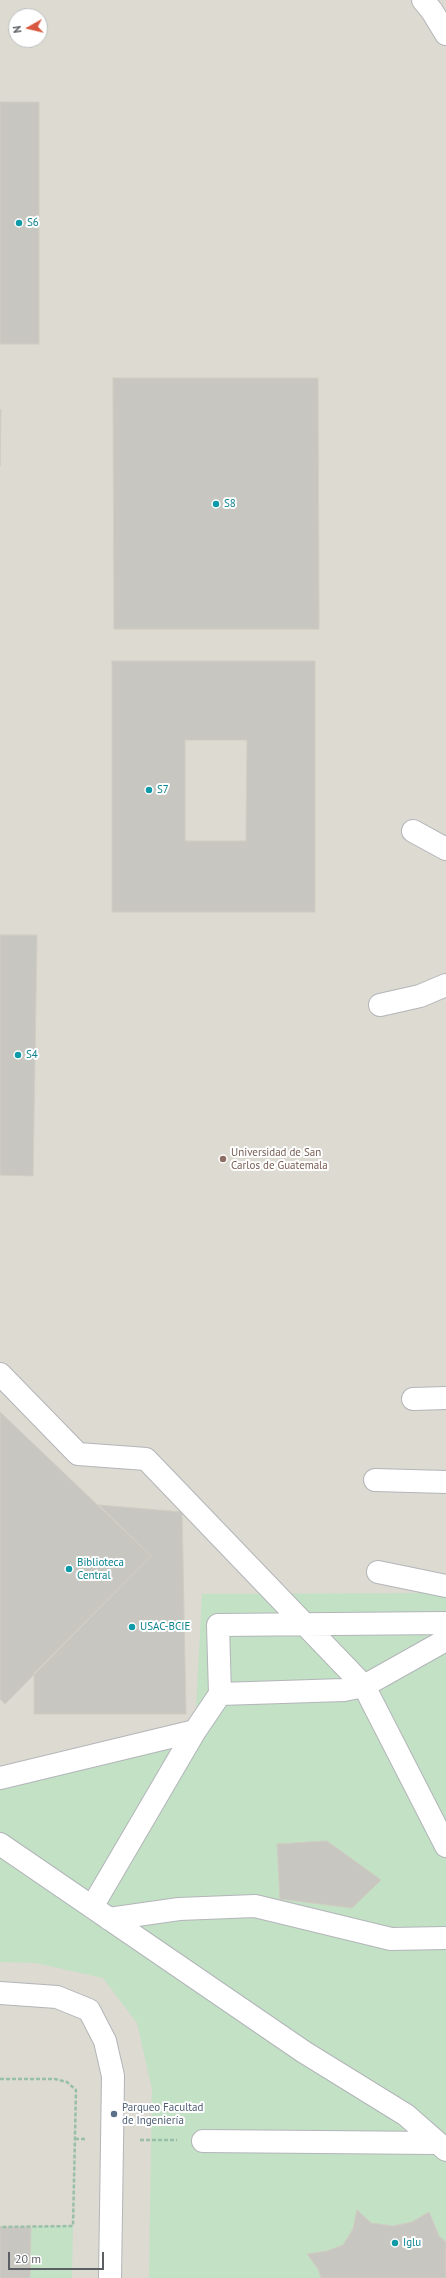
<!DOCTYPE html>
<meta charset="utf-8">
<style>
body{margin:0}
#map{position:relative;width:446px;height:2278px;overflow:hidden;background:#ecebe3;font-family:"PT Sans",sans-serif}
canvas{display:block}
.north{position:absolute;left:8px;top:8px;width:40px;height:40px;box-sizing:border-box;background:#fff;border:1px solid #bdbfc0;border-radius:50%;rotate:262deg;font-size:11px;font-weight:700;line-height:16px;text-align:center;color:#5b5e62}
.north::after{content:'';display:block;margin:auto;width:14px;height:18px;background:#d7583e;clip-path:polygon(50% 0,100% 100%,50% 72%,0 100%)}
.scale{position:absolute;left:8px;top:2252px;width:96px;height:18px;box-sizing:border-box;border:2px solid #5b5e62;border-top:0;padding-left:5px;font-size:12px;line-height:14px;white-space:nowrap;color:#5b5e62;-webkit-text-stroke:3px #fff;paint-order:stroke}
</style>
<div id="map">
<canvas width="446" height="2278"></canvas>
<div class="north">N</div>
<div class="scale">20 m</div>
</div>
<script>
const ctx = document.querySelector('canvas').getContext('2d');
ctx.lineJoin = 'round';
function fill(path, color) { ctx.fillStyle = color; ctx.fill(path, 'evenodd'); }
const poly = rows => new Path2D(rows.map(r => 'M' + r).join(''));
function stroke(path, color, width, dash) { ctx.strokeStyle = color; ctx.lineWidth = width; ctx.lineCap = dash ? 'butt' : 'round'; ctx.setLineDash(dash || []); ctx.stroke(path); }
function drawText(font, color, halo, rows, align = 'center') {
  ctx.font = font + ' "PT Sans",sans-serif'; ctx.lineWidth = 4; ctx.setLineDash([]); ctx.textBaseline = 'middle'; ctx.strokeStyle = halo; ctx.fillStyle = color; for (const [text, x, y, turn = 0] of rows) {
    ctx.save(); ctx.translate(x, y); ctx.rotate((+turn || 0) * Math.PI / 180); ctx.textAlign = isNaN(turn) ? turn : align; if (halo) ctx.strokeText(text, 0, 0); ctx.fillText(text, 0, 0); ctx.restore();
  }
}
fill(poly([
 [0,0,446,0,446,2278,0,2278],
 [16,16,40,16,40,40,16,40]
]), '#dcdad1');
fill(poly([
 [446,1593,446,2242,439,2236,429,2212,412,2222,393,2226,371,2223,357,2210,353,2229,343,2245,327,2251,307,2254,318,2269,321,2278,149,2278,152,2089,137,2023,103,1978,36,1963,0,1962,0,1778,195,1731,202,1594],
 [73,2226,72,2278,30,2278,31,2227]
]), '#c2e1c5');
const building = poly([
 [0,102,39,102,39,344,0,344,0,102],
 [113,378,318,378,319,629,114,629,113,378],
 [0,410,1,410,0,466,0,410],
 [112,661,315,661,315,912,112,912,112,661],
 [185,740,247,740,246,841,185,841,185,740],
 [0,935,37,935,33,1176,0,1175,0,935],
 [0,1412,151,1556,5,1704,0,1699,0,1412],
 [99,1505,182,1512,186,1714,34,1714,34,1673,151,1556,99,1505],
 [327,1841,381,1880,352,1908,280,1899,277,1844,327,1841],
 [357,2210,371,2223,393,2226,412,2222,429,2212,439,2236,446,2242,446,2278,321,2278,318,2269,307,2254,327,2251,343,2245,353,2229,357,2210],
 [0,2227,31,2227,30,2278,0,2278,0,2227]
]);
fill(building, '#c8c6c0');
stroke(building, '#d0cdc2', 1);
const minor = poly([
 [423,0,432,11,446,34],
 [413,831,446,849],
 [380,1005,420,996,446,985],
 [0,1374,78,1454,146,1459,364,1686,446,1846],
 [413,1399,446,1398],
 [375,1480,446,1482],
 [378,1572,446,1586],
 [220,1694,218,1625,446,1623],
 [0,1778,195,1731,220,1694,344,1690,364,1686,446,1640],
 [0,1844,304,2052,406,2115,446,2150],
 [92,1907,195,1731],
 [109,1919,179,1909,255,1906,391,1939,446,1938],
 [0,1993,57,1997,89,2010,105,2041,113,2076,110,2278],
 [203,2141,436,2143]
]);
stroke(minor, '#b3b5b9', 24);
stroke(poly([
 [0,2079,55,2079,67,2082,76,2090,73,2226,0,2227],
 [75,2139,85,2139],
 [140,2140,177,2140]
]), '#9abfa9', 2.5, [4, 2]);
stroke(minor, '#fff', 22);
for (const [x, y, r, color] of [
 [19,223,4,"#0f9aa8"],
 [216,504,4,"#0f9aa8"],
 [149,790,4,"#0f9aa8"],
 [18,1055,4,"#0f9aa8"],
 [223,1159,4,"#8d6e63"],
 [69,1569,4,"#0f9aa8"],
 [132,1627,4,"#0f9aa8"],
 [114,2114,4,"#5c6f8a"],
 [395,2243,4,"#0f9aa8"]
]) { const dot = new Path2D(); dot.arc(x, y, r, 0, 2 * Math.PI); ctx.fillStyle = color; ctx.fill(dot); stroke(dot, '#fff', 1.5); }
drawText('11px', '#0d838f', '#fff', [
 ["S6",27,223],
 ["S8",224,504],
 ["S7",157,790],
 ["S4",26,1055],
 ["Biblioteca",77,1563],
 ["Central",77,1576],
 ["USAC-BCIE",140,1627],
 ["Iglu",403,2243]
], 'left');
drawText('11px', '#785e54', '#fff', [
 ["Universidad de San",231,1153],
 ["Carlos de Guatemala",231,1166]
], 'left');
drawText('11px', '#4e5e75', '#fff', [
 ["Parqueo Facultad",122,2108],
 ["de Ingeniería",122,2121]
], 'left');
</script>
